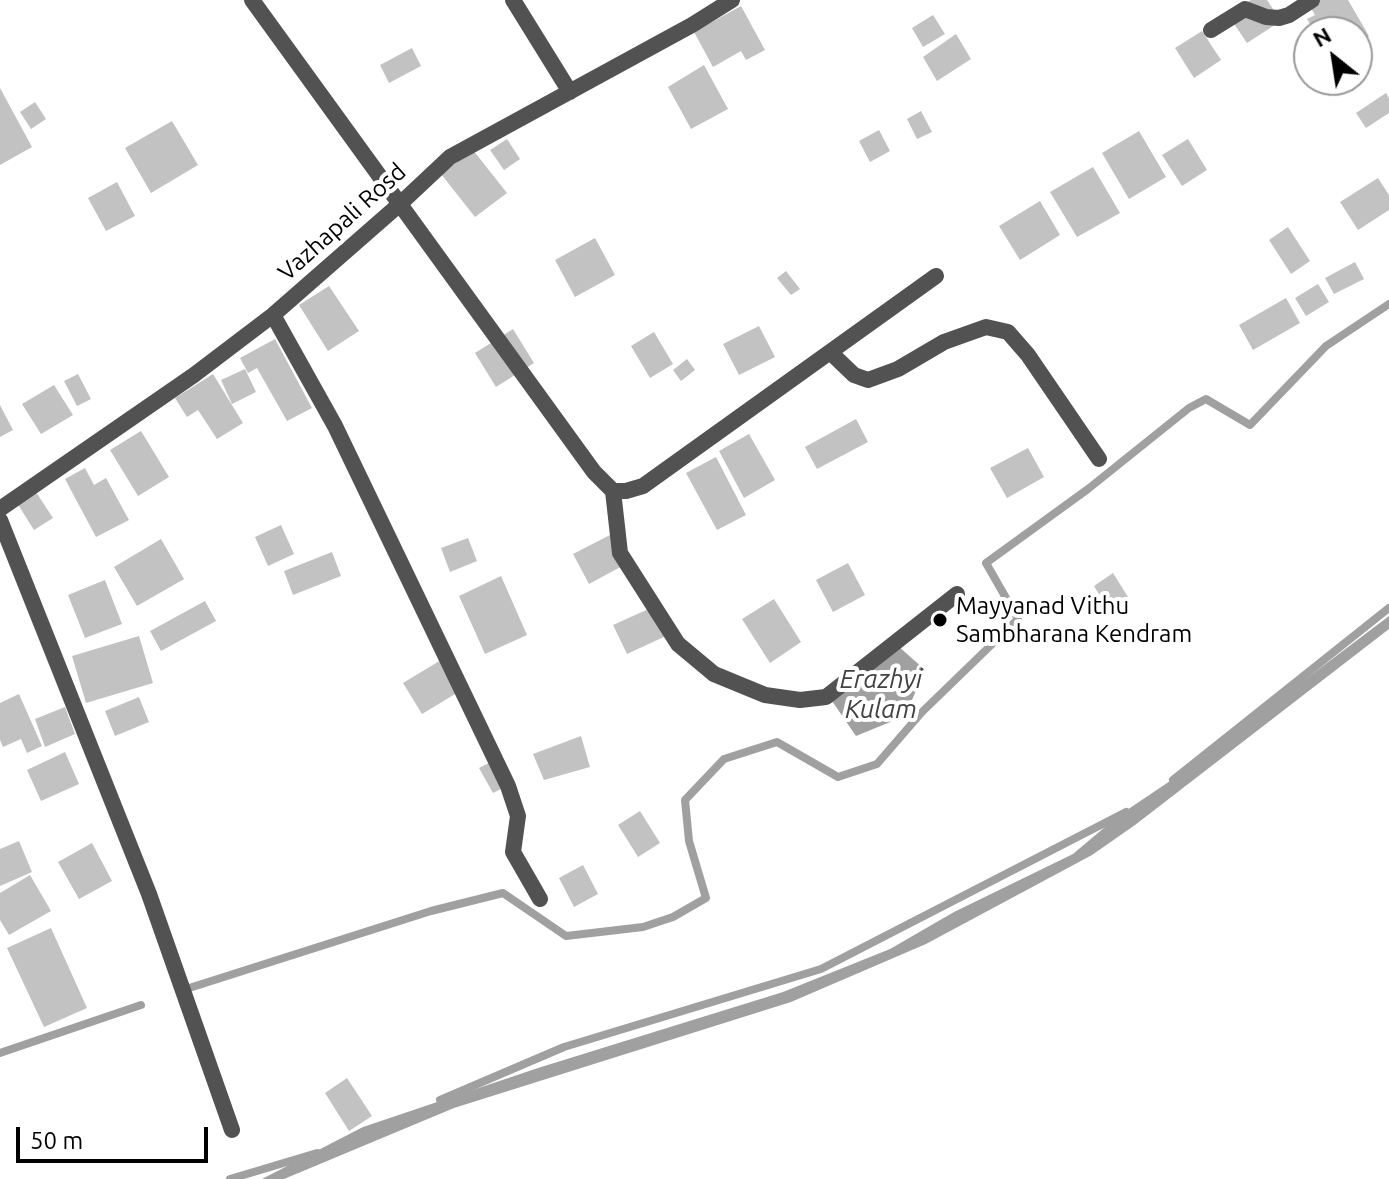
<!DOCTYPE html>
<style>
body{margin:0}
#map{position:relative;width:1389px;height:1179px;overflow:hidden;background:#fff;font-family:Ubuntu,sans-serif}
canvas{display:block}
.north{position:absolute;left:1293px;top:16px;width:80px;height:80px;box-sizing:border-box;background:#fff;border:2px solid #999;border-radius:50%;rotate:330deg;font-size:22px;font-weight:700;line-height:32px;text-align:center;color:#000}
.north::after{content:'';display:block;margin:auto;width:28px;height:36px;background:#000;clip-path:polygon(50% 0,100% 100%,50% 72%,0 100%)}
.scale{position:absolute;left:16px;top:1127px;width:192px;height:36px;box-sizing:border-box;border:4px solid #000;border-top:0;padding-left:10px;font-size:24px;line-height:28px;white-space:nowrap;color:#000;-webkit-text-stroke:6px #fff;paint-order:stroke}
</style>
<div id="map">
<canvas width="1389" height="1179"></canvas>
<div class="north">N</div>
<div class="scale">50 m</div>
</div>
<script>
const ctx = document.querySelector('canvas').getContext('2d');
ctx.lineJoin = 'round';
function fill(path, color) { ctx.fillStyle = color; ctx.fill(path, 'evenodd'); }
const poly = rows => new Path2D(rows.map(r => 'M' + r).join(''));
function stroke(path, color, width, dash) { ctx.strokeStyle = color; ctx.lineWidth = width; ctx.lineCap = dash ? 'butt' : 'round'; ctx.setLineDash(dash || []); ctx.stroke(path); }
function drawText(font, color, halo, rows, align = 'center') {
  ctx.font = font + ' Ubuntu,sans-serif'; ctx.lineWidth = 8; ctx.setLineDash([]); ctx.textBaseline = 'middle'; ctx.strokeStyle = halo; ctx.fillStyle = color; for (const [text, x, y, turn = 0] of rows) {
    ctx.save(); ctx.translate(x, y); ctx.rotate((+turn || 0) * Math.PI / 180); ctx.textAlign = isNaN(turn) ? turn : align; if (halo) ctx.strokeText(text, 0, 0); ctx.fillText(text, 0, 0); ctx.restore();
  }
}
fill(poly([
 [1389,616,1389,629,1135,825,1092,855,926,944,791,1002,454,1108,284,1179,262,1179,363,1127,538,1068,783,992,890,949,954,912,1073,854,1118,816,1179,775],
 [897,645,925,670,905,716,856,736,830,698]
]), '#a0a0a0');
stroke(poly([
 [1173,780,1389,608],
 [183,990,431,911,503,893,566,936,643,927,673,917,706,898,689,841,685,800,724,759,777,742,838,777,877,764,922,712,1018,619,986,563,1088,489,1189,408,1206,399,1250,425,1326,346,1389,304],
 [0,1053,141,1005],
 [440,1100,564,1047,821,969,1126,812],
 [230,1179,317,1153]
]), '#a0a0a0', 8);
fill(poly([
 [1251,0,1267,0,1281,21,1247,43,1228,15],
 [1306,0,1348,0,1369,36,1357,43,1357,32,1315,32,1307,19,1315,15],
 [741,6,765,50,746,60,741,51,713,67,694,32],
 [933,15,945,34,923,47,912,28],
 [1202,31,1221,60,1194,78,1175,48],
 [956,34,971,59,937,81,923,57],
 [412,48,421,66,389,83,380,65],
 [704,65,728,109,691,129,668,87],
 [0,88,32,147,0,165],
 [1386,93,1389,98,1389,113,1366,128,1356,113],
 [35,102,46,119,31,129,20,112],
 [921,111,932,132,917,139,907,119],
 [172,121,198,165,151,193,125,148],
 [879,130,890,151,870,162,859,141],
 [1139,131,1166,177,1129,199,1102,153],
 [507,139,520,159,504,170,490,150],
 [1188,139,1207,170,1182,186,1162,155],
 [473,150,507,193,475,217,441,174],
 [1093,167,1120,213,1077,237,1050,192],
 [1378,178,1389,195,1389,210,1358,230,1340,202],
 [117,182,135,216,106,231,88,198],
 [1040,201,1060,235,1020,260,999,226],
 [1288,227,1310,261,1291,274,1269,240],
 [595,238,615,275,575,297,555,260],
 [1355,262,1364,279,1334,294,1325,278],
 [786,271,800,289,791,295,777,278],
 [1318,284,1329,302,1306,316,1295,298],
 [329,286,359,331,328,351,299,305],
 [1286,298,1300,323,1253,350,1239,325],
 [759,326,775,357,739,375,723,344],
 [513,329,534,363,496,387,475,353],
 [654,332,673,364,650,378,631,346],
 [275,339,312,408,287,421,257,368,248,373,240,358],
 [687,359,695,370,681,381,673,370],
 [245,369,256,392,232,404,221,380],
 [78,374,91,399,77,406,64,381],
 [213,374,243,423,217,439,198,410,187,417,175,398],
 [54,385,73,415,41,434,22,404],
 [0,405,13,430,0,437],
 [856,419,868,442,817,469,805,447],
 [141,431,169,477,138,496,110,450],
 [749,434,775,480,744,498,719,451],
 [1028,448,1044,477,1007,498,990,468],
 [716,457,746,515,717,530,686,473],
 [85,468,94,485,106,478,129,520,96,537,65,479],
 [36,492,53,518,34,530,17,503],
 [281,525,294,554,268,566,255,537],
 [610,535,626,564,589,584,573,554],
 [468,538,477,561,450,572,441,548],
 [161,539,184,579,137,606,114,567],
 [332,552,341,576,293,595,284,571],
 [848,563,865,595,833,612,816,580],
 [1113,573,1128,597,1108,609,1094,586],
 [501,576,527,635,485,654,459,596],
 [105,580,122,624,85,638,68,595],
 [774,599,801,642,770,663,742,619],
 [205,601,216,621,161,651,150,631],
 [653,607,666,636,627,654,613,625],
 [139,636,153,683,86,703,72,656],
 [446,657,465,688,422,714,403,683],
 [19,694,42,746,27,753,21,739,3,747,0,740,0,703],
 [139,697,149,722,115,736,105,711],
 [65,707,75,734,45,747,35,719],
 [581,736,590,767,544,780,533,754],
 [65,752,79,784,41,801,27,770],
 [500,757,513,783,493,793,479,768],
 [640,811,660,843,638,857,618,825],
 [19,841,32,872,0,886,0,849],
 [92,843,112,881,79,899,58,862],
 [583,865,598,894,574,907,559,878],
 [30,875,51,911,9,935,0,920,0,893],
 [51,928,87,1008,44,1027,7,948],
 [347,1078,372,1116,349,1131,325,1093]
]), '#c2c2c2');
stroke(poly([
 [252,0,594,472,613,491,626,491,643,486,936,276],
 [513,0,570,92],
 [1211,30,1245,9,1266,17,1279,18,1289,15,1312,0],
 [273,315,335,426,508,786,518,816,513,852,540,899],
 [830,352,854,375,868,380,898,369,944,342,986,327,1008,332,1028,355,1099,459],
 [613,491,620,553,678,644,714,674,765,695,800,700,826,697,957,594],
 [0,509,194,375,273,315,401,203,450,157,692,25,732,0],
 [0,520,149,894,232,1130]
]), '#525252', 16);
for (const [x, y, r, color] of [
 [940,620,8,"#000"]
]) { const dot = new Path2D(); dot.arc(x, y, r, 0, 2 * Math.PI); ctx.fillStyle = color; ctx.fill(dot); stroke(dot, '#fff', 3); }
drawText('24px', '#000', '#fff', [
 ["Vazhapali Rosd",342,222,-42]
]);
drawText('24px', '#000', '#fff', [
 ["Mayyanad Vithu",956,606],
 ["Sambharana Kendram",956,634]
], 'left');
drawText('italic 26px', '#414141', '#fff', [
 ["Erazhyi",881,679],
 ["Kulam",881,709]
]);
</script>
